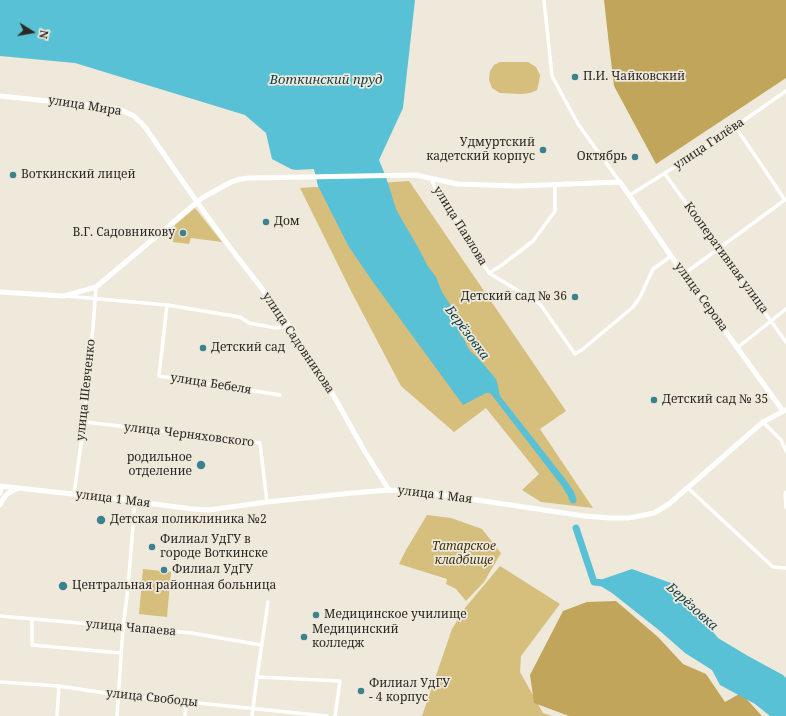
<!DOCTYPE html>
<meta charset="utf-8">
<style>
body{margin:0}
#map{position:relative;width:786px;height:716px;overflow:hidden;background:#eee9db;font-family:"Noto Serif",serif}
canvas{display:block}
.north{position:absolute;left:12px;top:12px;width:40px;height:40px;-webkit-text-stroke:3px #eee9db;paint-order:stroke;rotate:101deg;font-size:11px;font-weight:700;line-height:16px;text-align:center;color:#2b2924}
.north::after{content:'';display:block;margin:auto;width:14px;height:18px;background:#2b2924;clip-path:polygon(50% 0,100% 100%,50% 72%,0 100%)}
</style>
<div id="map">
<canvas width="786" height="716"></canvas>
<div class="north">N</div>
</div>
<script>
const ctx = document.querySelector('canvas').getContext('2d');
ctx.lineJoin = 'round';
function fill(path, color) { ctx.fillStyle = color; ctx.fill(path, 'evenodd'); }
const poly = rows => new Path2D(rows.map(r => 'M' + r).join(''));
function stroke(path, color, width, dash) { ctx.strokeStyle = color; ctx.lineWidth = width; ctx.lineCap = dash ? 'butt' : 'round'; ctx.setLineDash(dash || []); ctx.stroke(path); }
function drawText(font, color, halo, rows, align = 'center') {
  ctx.font = font + ' "Noto Serif",serif'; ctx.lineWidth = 3.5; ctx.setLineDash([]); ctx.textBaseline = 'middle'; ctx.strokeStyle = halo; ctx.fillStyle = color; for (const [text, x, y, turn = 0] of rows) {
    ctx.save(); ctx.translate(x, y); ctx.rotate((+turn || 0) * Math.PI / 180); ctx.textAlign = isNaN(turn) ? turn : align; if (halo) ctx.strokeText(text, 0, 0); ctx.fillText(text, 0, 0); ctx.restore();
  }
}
fill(poly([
 [500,62,528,62,536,67,540,75,539,82,537,90,530,93,521,94,500,93,492,88,489,80,490,71,494,65],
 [409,181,566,411,540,429,593,508,541,502,522,490,539,474,486,408,454,432,401,386,351,291,300,188],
 [195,208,222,242,191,238,189,244,173,242,175,225],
 [427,515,451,518,482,529,501,553,484,582,466,601,456,589,446,584,447,579,399,564,406,550],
 [500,566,560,604,521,656,520,672,543,713,552,716,422,716,452,629,465,608],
 [143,569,171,572,167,617,139,614]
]), '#d6be7d');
fill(poly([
 [604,0,786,0,786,78,656,164,614,86,608,36],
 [616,601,658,637,683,664,706,674,725,702,741,693,762,716,569,716,534,703,530,675,563,611,587,602]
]), '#c0a55a');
fill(poly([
 [0,0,415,0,403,108,379,160,386,177,396,209,402,220,419,249,427,265,436,277,442,292,451,306,462,326,459,329,460,335,464,339,467,346,470,351,480,360,496,379,497,382,500,396,566,480,574,492,571,494,568,494,491,394,489,393,486,393,463,405,373,282,349,247,318,186,314,169,296,170,291,169,272,159,266,133,245,115,75,63,0,56],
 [632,569,671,583,696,611,718,638,748,656,783,675,786,678,786,716,770,716,755,704,720,685,712,670,685,653,660,631,612,593,594,582]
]), '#59c1d6');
stroke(poly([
 [567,488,571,494,573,500],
 [576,528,594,582,603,583]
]), '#59c1d6', 7);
stroke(poly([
 [544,0,552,76,578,124,620,182],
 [735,126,785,200],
 [665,174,786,342],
 [432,179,432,181,436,190,448,203,453,211,464,236,489,273,540,304,575,354,583,349,633,307,640,297,653,269,671,256],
 [630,195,700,151,786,91],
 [489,273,502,265,533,241,555,211,555,184],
 [684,274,786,199],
 [66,296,167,305,240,317,249,323,276,328,289,325],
 [167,305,159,376,280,395],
 [737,348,786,309],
 [84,422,235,439,260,443,267,502],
 [763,422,781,440,786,451],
 [688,488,773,567,786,568],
 [786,492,785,494,786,507],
 [74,494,84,422,87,377,93,328,96,287],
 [0,616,192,633,261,645],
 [32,619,32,645,121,653],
 [257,677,340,681,335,716],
 [0,682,59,686,118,695,327,716],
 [57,716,59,686],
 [117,716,123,627,128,588,135,501],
 [185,716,186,702],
 [252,716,257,677,268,602]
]), '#fff', 3.5);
stroke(poly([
 [0,96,98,106,119,109,134,116,145,127,197,202,228,245,281,313,332,393,364,450,389,490],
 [0,292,64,296,96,287,202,198,231,182,241,179,249,178,416,175,457,184,518,186,620,182,671,256,783,411],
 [0,486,109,498,192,509,209,510,267,502,352,493,389,490,417,491,584,516,610,518,629,518,654,513,669,504,763,422,786,410],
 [0,493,1,486],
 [0,505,2,501,6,495,12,491,20,488]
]), '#fff', 5);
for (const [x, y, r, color] of [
 [575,77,4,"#3c818f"],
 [543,150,4,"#3c818f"],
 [635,157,4,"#3c818f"],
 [13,175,4,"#3c818f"],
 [266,222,4,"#3c818f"],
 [183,233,4,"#3c818f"],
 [575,297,4,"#3c818f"],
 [203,348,4,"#3c818f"],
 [654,400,4,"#3c818f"],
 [201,465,5,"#3c818f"],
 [101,520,5,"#3c818f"],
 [152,547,4,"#3c818f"],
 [164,570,4,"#3c818f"],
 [63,586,5,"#3c818f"],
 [316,615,4,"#3c818f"],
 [304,637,4,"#3c818f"],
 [361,691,4,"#3c818f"]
]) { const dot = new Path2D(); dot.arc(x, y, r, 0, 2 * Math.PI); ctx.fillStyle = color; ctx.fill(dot); stroke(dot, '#eee9db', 1.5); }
drawText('12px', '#2b2924', '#eee9db', [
 ["П.И. Чайковский",583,77],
 ["Удмуртский",535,143,"right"],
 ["кадетский корпус",535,157,"right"],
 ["Октябрь",627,157,"right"],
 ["Воткинский лицей",21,175],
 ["Дом",274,222],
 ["В.Г. Садовникову",175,233,"right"],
 ["Детский сад № 36",567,297,"right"],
 ["Детский сад",211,348],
 ["Детский сад № 35",662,400],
 ["родильное",192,458,"right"],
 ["отделение",192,472,"right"],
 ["Детская поликлиника №2",110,520],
 ["Филиал УдГУ в",160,540],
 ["городе Воткинске",160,554],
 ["Филиал УдГУ",172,570],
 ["Центральная районная больница",72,586],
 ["Медицинское училище",324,615],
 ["Медицинский",312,630],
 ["колледж",312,644],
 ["Филиал УдГУ",369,684],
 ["- 4 корпус",369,698]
], 'left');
drawText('12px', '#2b2924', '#eee9db', [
 ["улица Мира",85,106,9],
 ["улица Гилёва",709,144,-34],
 ["улица Павлова",460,226,58],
 ["Кооперативная улица",726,258,54],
 ["улица Серова",701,297,54],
 ["улица Садовникова",298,343,56],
 ["улица Бебеля",211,384,9],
 ["улица Шевченко",86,390,-84],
 ["улица Черняховского",189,435,7],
 ["улица 1 Мая",435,495,7],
 ["улица 1 Мая",113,499,7],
 ["улица Чапаева",131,628,5],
 ["улица Свободы",152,698,6]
]);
drawText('italic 12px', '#3e3210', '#eee9db', [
 ["Татарское",464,547],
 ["кладбище",464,561]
]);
drawText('italic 13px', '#0e3f48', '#eee9db', [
 ["Воткинский пруд",326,80],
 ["Берёзовка",467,333,53],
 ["Берёзовка",692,607,42]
]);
</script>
